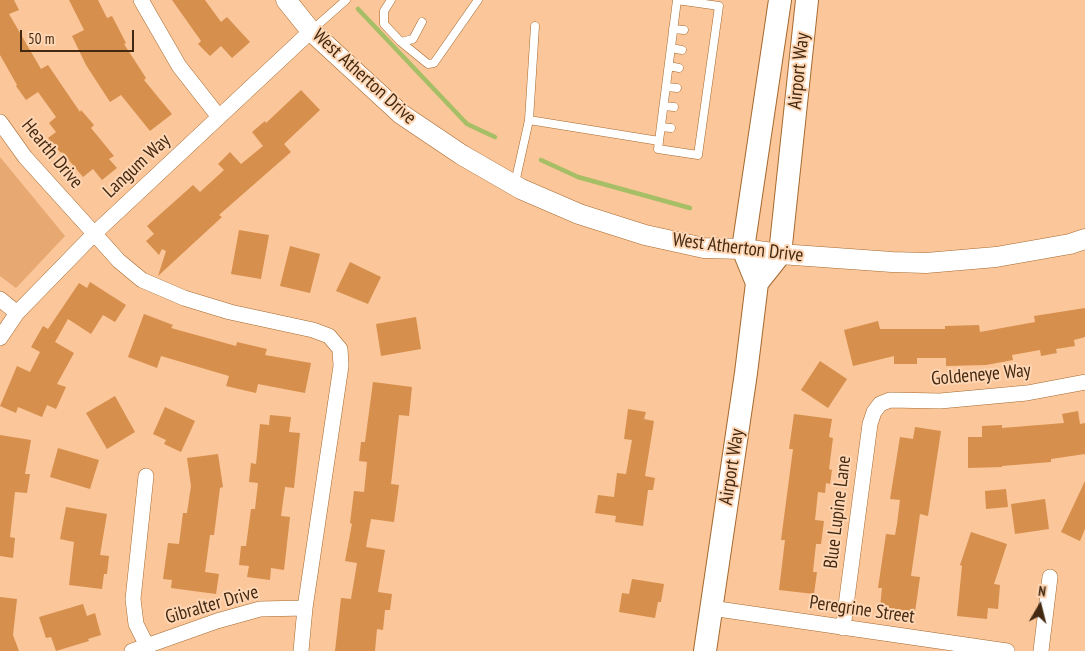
<!DOCTYPE html>
<style>
body{margin:0}
#map{position:relative;width:1085px;height:651px;overflow:hidden;background:#fbc699;font-family:"PT Sans Narrow",sans-serif}
canvas{display:block}
.north{position:absolute;left:1015px;top:581px;width:50px;height:50px;-webkit-text-stroke:4px #ffd6b4;paint-order:stroke;rotate:8deg;font-size:14px;font-weight:700;line-height:20px;text-align:center;color:#432911}
.north::after{content:'';display:block;margin:auto;width:18px;height:22px;background:#432911;clip-path:polygon(50% 0,100% 100%,50% 72%,0 100%)}
.scale{position:absolute;left:20px;top:30px;width:114px;height:22px;box-sizing:border-box;border:2px solid #432911;border-top:0;padding-left:6px;font-size:15px;line-height:18px;white-space:nowrap;color:#432911;-webkit-text-stroke:4px #ffd6b4;paint-order:stroke}
</style>
<div id="map">
<canvas width="1085" height="651"></canvas>
<div class="north">N</div>
<div class="scale">50 m</div>
</div>
<script>
const ctx = document.querySelector('canvas').getContext('2d');
ctx.lineJoin = 'round';
function fill(path, color) { ctx.fillStyle = color; ctx.fill(path, 'evenodd'); }
const poly = rows => new Path2D(rows.map(r => 'M' + r).join(''));
function stroke(path, color, width, dash) { ctx.strokeStyle = color; ctx.lineWidth = width; ctx.lineCap = dash ? 'butt' : 'round'; ctx.setLineDash(dash || []); ctx.stroke(path); }
function drawText(font, color, halo, rows, align = 'center') {
  ctx.font = font + ' "PT Sans Narrow",sans-serif'; ctx.lineWidth = 4; ctx.setLineDash([]); ctx.textBaseline = 'middle'; ctx.strokeStyle = halo; ctx.fillStyle = color; for (const [text, x, y, turn = 0] of rows) {
    ctx.save(); ctx.translate(x, y); ctx.rotate((+turn || 0) * Math.PI / 180); ctx.textAlign = isNaN(turn) ? turn : align; if (halo) ctx.strokeText(text, 0, 0); ctx.fillText(text, 0, 0); ctx.restore();
  }
}
fill(poly([
 [0,157,65,236,16,288,0,276]
]), '#e7a872');
stroke(poly([
 [358,9,467,124,495,137],
 [541,160,578,177,690,208]
]), '#a6be65', 4.5);
fill(poly([
 [0,0,14,0,19,10,9,14,41,69,48,65,80,112,81,110,94,125,91,128,114,156,109,159,117,168,102,180,93,169,83,177,62,152,61,153,48,138,56,132,49,123,56,117,38,92,26,100,16,86,17,85,0,55],
 [69,0,98,0,107,18,112,16,126,43,124,44,146,78,144,80,172,114,150,131,121,95,110,102,86,65,72,36,84,30],
 [172,0,205,0,221,22,227,17,250,42,232,58,221,46,210,56,198,44,201,41],
 [301,90,320,110,284,144,291,152,219,215,222,217,158,276,166,251,162,249,159,255,146,241,154,234,147,226,193,185,200,192,224,170,218,164,230,152,241,164,263,146,252,132,265,121,266,123],
 [239,230,269,235,261,279,231,274],
 [290,246,320,254,310,293,280,286],
 [350,262,381,277,368,304,336,291],
 [90,282,126,305,115,322,103,315,91,334,68,319,55,342,74,353,57,384,66,387,56,409,47,405,42,417,18,407,16,413,0,406,17,366,30,372,40,352,31,347,43,326,48,329,79,283,87,288],
 [1085,308,1085,337,1074,340,1075,346,1056,349,1057,353,1041,356,1040,350,1012,355,1013,360,986,365,946,366,946,358,917,358,917,364,894,364,894,356,853,366,844,330,878,321,880,329,945,329,945,326,979,325,980,332,1035,322,1034,316],
 [144,314,173,325,171,328,236,346,237,342,267,349,265,355,311,363,305,393,258,384,256,393,226,386,229,376,161,356,157,368,128,357],
 [416,317,421,349,381,356,376,324],
 [820,361,847,379,828,408,801,390],
 [373,382,412,387,409,416,399,415,391,484,399,485,394,522,371,519,366,547,385,550,378,592,392,594,390,610,385,610,383,630,377,629,375,651,335,651,341,598,351,599,357,563,345,561,352,524,350,523,354,491,364,492,367,462,359,461,361,442,365,442],
 [115,396,135,432,107,449,86,413],
 [165,407,195,421,181,452,164,444,166,440,153,434],
 [628,409,646,412,644,419,654,421,645,476,655,478,653,490,648,490,643,526,615,522,616,516,595,513,598,495,614,497,617,473,626,474,632,440,624,439],
 [1078,411,1080,424,1085,423,1085,454,1051,459,1051,462,1002,466,1002,467,968,468,968,437,982,437,982,426,1002,425,1002,428,1064,423,1062,414],
 [794,414,832,419,829,437,833,438,829,469,832,470,830,484,826,483,825,493,818,492,815,520,824,521,821,544,816,544,813,572,817,572,814,594,779,590,785,540,781,540,793,449,789,449],
 [270,415,291,417,289,432,300,433,294,488,285,487,281,516,290,517,284,570,271,568,270,580,247,577,249,566,239,565,241,546,246,546,251,509,255,509,258,483,249,482,251,463,256,464,260,424,269,425],
 [915,427,941,431,928,516,920,514,911,576,920,577,915,612,880,607,882,588,878,588,886,534,895,535,897,524,900,500,890,499,900,437,913,439],
 [0,435,31,440,25,474,30,474,27,493,15,492,10,537,15,538,13,558,0,556],
 [58,448,99,460,90,489,50,477],
 [218,454,223,487,220,488,214,535,210,535,205,572,219,574,216,594,171,588,172,580,163,579,168,543,179,544,183,513,187,513,191,486,187,458],
 [1085,481,1085,529,1080,541,1061,532],
 [1006,489,1008,507,986,509,985,491],
 [1045,499,1049,529,1015,534,1011,504],
 [66,507,107,514,100,555,109,556,107,574,104,574,102,589,69,585,74,542,60,539],
 [971,532,1007,544,994,584,1000,585,998,609,988,608,987,619,957,616,962,566,960,565],
 [632,579,664,584,661,602,658,602,655,618,619,612,622,593,629,594],
 [0,597,17,599,13,635,19,651,0,651],
 [83,604,87,616,95,613,101,635,88,639,89,641,56,651,51,637,46,638,39,617]
]), '#d68f4d');
const service = poly([
 [391,0,384,11,384,24,401,42,413,39,422,22],
 [677,0,719,6,698,155,658,149,677,0],
 [673,29,684,30],
 [312,30,346,0],
 [401,42,428,64,434,63,478,0],
 [671,48,682,50],
 [669,66,679,68],
 [666,87,677,88],
 [664,106,674,107],
 [529,120,659,141],
 [661,127,671,128],
 [515,183,529,120,535,26]
]);
const minor = poly([
 [141,0,179,66,219,117],
 [0,122,25,157,119,261,142,280,184,298,230,312,313,330,329,336,340,349,341,366,305,608,301,651],
 [0,299,17,313],
 [0,338,17,313,95,233,311,31],
 [146,476,133,599,136,624,147,646],
 [711,608,1007,651],
 [843,628,870,424,874,412,880,404,890,400,940,401,1027,393,1085,382],
 [132,651,217,621,260,609,305,608],
 [1041,651,1050,577]
]);
const tertiary = poly([
 [286,0,311,31,401,114,462,155,521,189,579,214,645,235,704,248,743,249,780,254,892,262,926,263,996,257,1070,244,1085,239]
]);
const secondary = poly([
 [757,283,780,254,807,0],
 [705,651,746,373,757,283,743,249,780,0]
]);
stroke(service, '#a5692f', 9);
stroke(minor, '#a5692f', 16);
stroke(tertiary, '#a5692f', 21);
stroke(secondary, '#a5692f', 24);
stroke(service, '#fff', 8);
stroke(minor, '#fff', 15);
stroke(tertiary, '#fff', 20);
stroke(secondary, '#fff', 22);
drawText('19px', '#432911', '#ffd6b4', [
 ["Airport Way",799,71,-84],
 ["West Atherton Drive",364,77,42],
 ["Hearth Drive",52,154,50],
 ["Langum Way",137,166,-43],
 ["West Atherton Drive",738,248,7],
 ["Goldeneye Way",981,375,-5],
 ["Airport Way",732,467,-81],
 ["Blue Lupine Lane",838,512,-83],
 ["Gibralter Drive",212,605,-16],
 ["Peregrine Street",862,610,8]
]);
</script>
